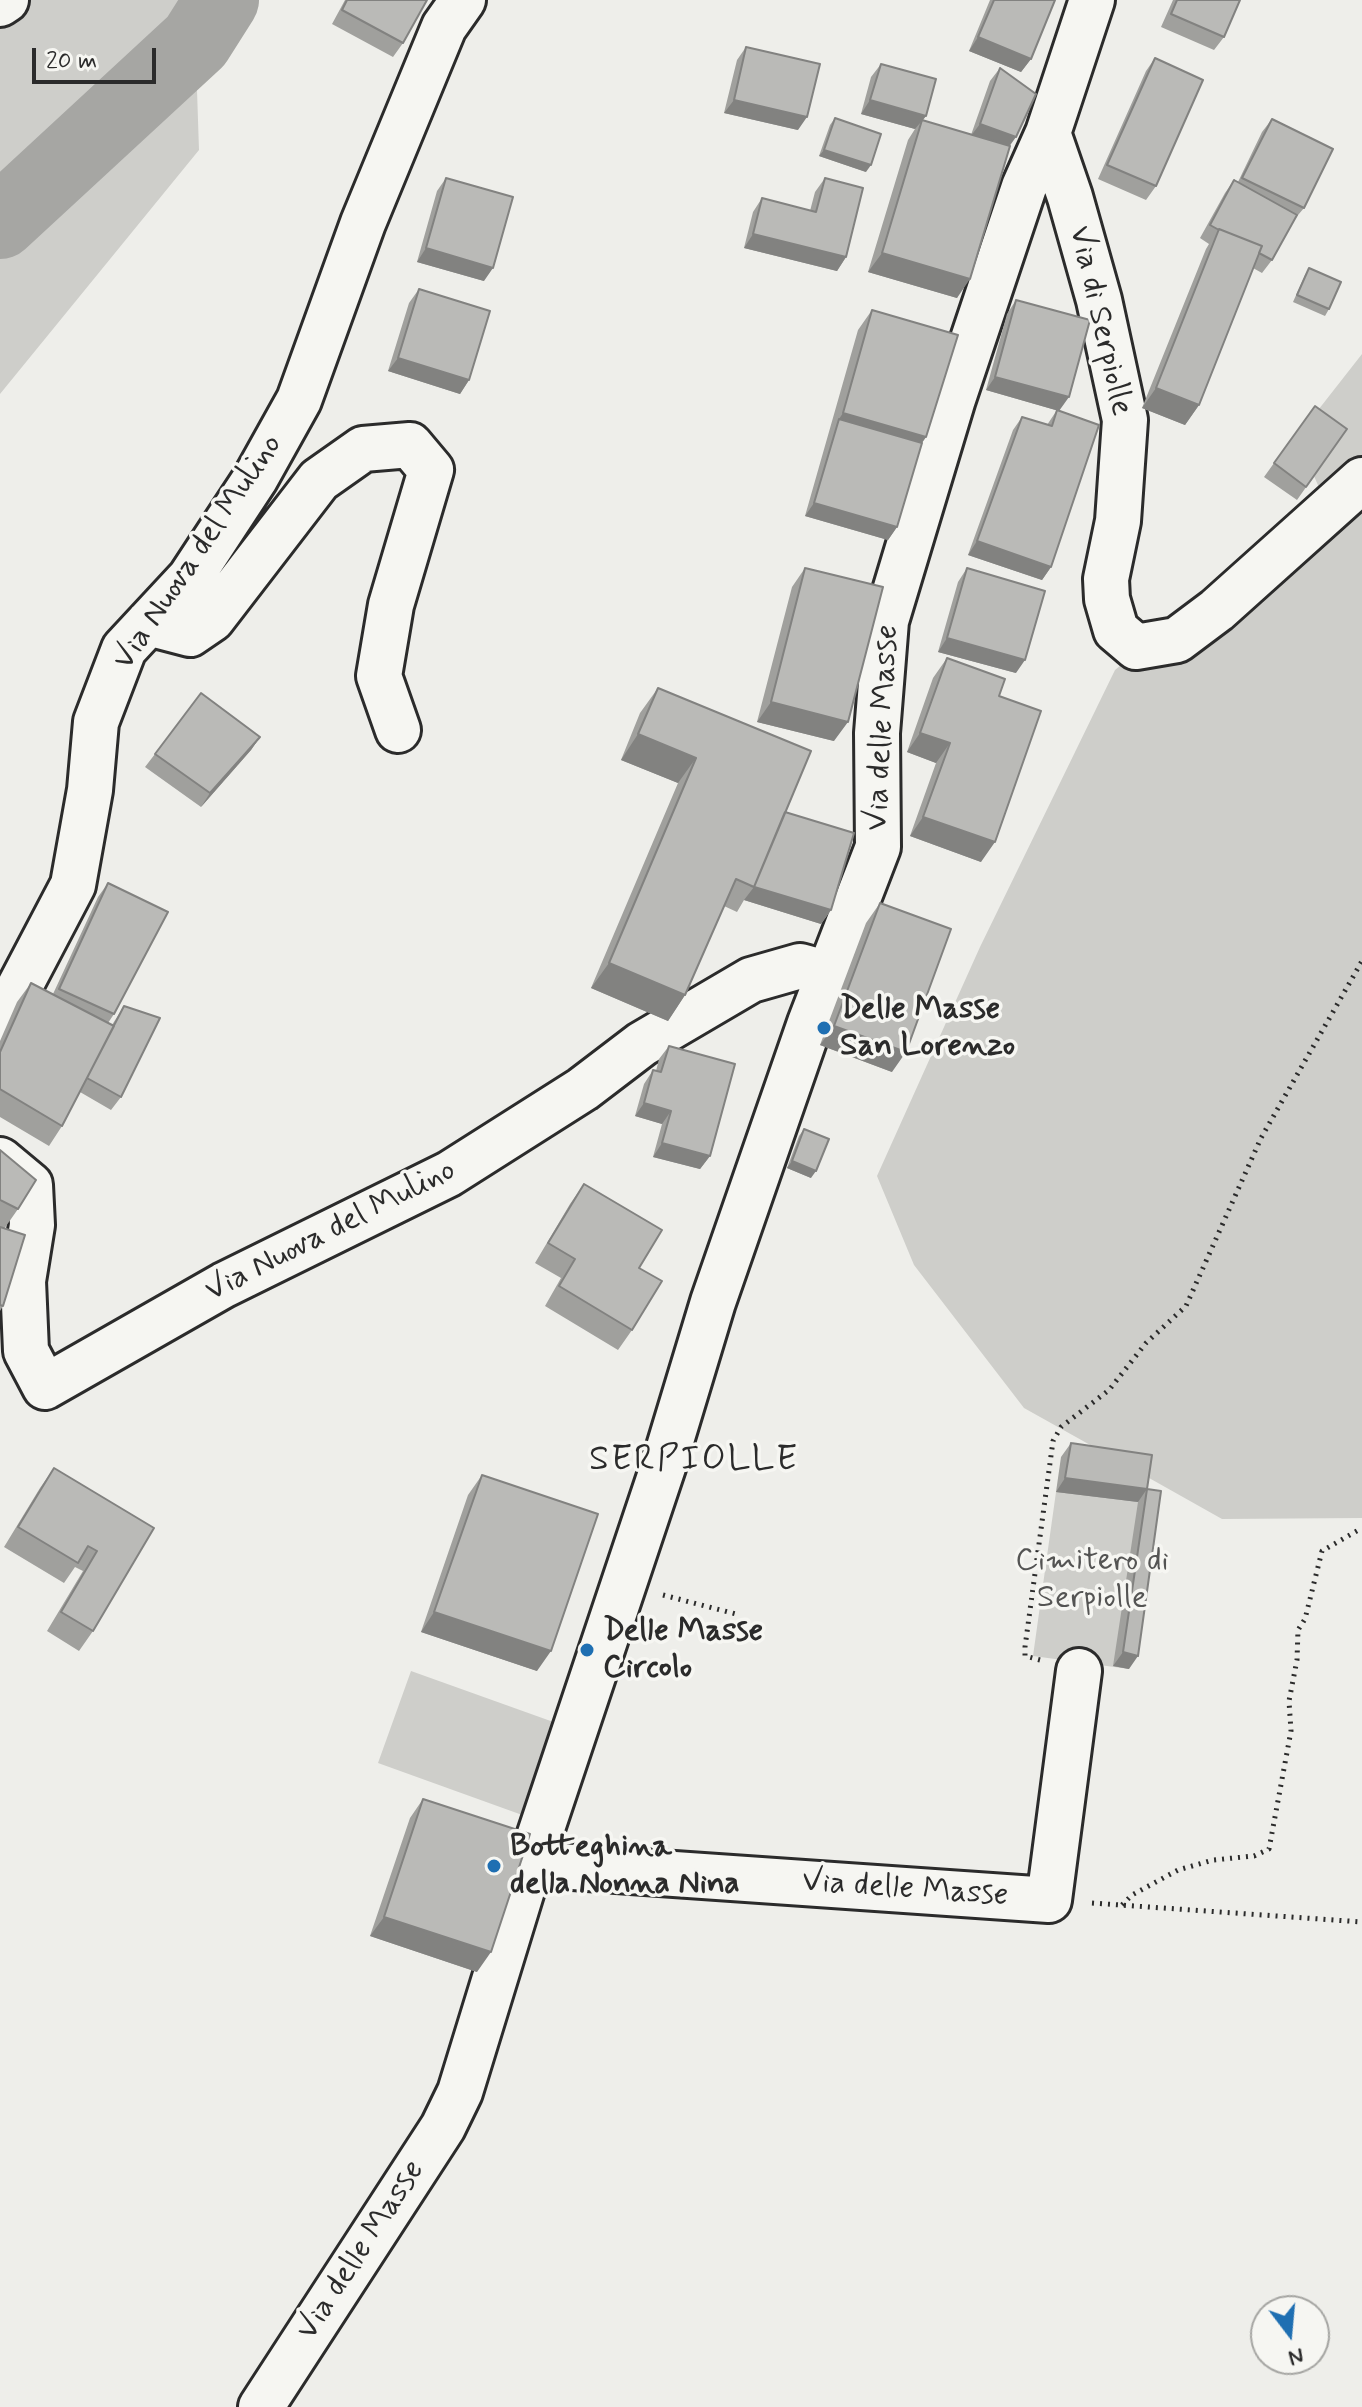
<!DOCTYPE html>
<style>
body{margin:0}
#map{position:relative;width:1362px;height:2407px;overflow:hidden;background:#eeeeea;font-family:Mynerve,sans-serif}
canvas{display:block}
.north{position:absolute;left:1250px;top:2295px;width:80px;height:80px;box-sizing:border-box;background:#f6f6f2;border:2px solid #a5a5a2;border-radius:50%;rotate:164deg;font-size:22px;font-weight:700;line-height:32px;text-align:center;color:#2b2b2b}
.north::after{content:'';display:block;margin:auto;width:28px;height:36px;background:#1f6fb2;clip-path:polygon(50% 0,100% 100%,50% 72%,0 100%)}
.scale{position:absolute;left:32px;top:48px;width:124px;height:36px;box-sizing:border-box;border:4px solid #2b2b2b;border-top:0;padding-left:10px;font-size:24px;line-height:28px;white-space:nowrap;color:#2b2b2b;-webkit-text-stroke:6px #f6f6f2;paint-order:stroke}
</style>
<div id="map">
<canvas width="1362" height="2407"></canvas>
<div class="north">N</div>
<div class="scale">20 m</div>
</div>
<script>
const ctx = document.querySelector('canvas').getContext('2d');
ctx.lineJoin = 'round';
function fill(path, color) { ctx.fillStyle = color; ctx.fill(path, 'evenodd'); }
const poly = rows => new Path2D(rows.map(r => 'M' + r).join(''));
function stroke(path, color, width, dash) { ctx.strokeStyle = color; ctx.lineWidth = width; ctx.lineCap = dash ? 'butt' : 'round'; ctx.setLineDash(dash || []); ctx.stroke(path); }
function drawText(font, color, halo, rows, align = 'center') {
  ctx.font = font + ' Mynerve,sans-serif'; ctx.lineWidth = 7; ctx.setLineDash([]); ctx.textBaseline = 'middle'; ctx.strokeStyle = halo; ctx.fillStyle = color; for (const [text, x, y, turn = 0] of rows) {
    ctx.save(); ctx.translate(x, y); ctx.rotate((+turn || 0) * Math.PI / 180); ctx.textAlign = isNaN(turn) ? turn : align; if (halo) ctx.strokeText(text, 0, 0); ctx.fillText(text, 0, 0); ctx.restore();
  }
}
fill(poly([
 [0,0,194,0,199,150,0,394],
 [1362,354,1362,1518,1222,1519,1142,1474,1129,1669,1033,1656,1056,1492,1126,1465,1024,1408,914,1265,877,1176,980,947,1115,670,1324,499,1297,437],
 [411,1671,559,1724,525,1816,378,1763]
]), '#cececa');
stroke(poly([
 [0,222,196,41,222,0]
]), '#a6a6a3', 74);
const minor = poly([
 [0,4,6,0],
 [1048,133,1070,197,1099,300,1125,420,1118,521,1106,579,1107,599,1116,630,1136,647,1177,640,1217,610,1362,480],
 [148,623,190,634,212,619,319,480,363,449,410,445,431,470,391,605,379,676,398,730],
 [0,1024,73,885,90,790,96,722,124,649,190,578,255,479,299,400,363,223,444,27,463,0],
 [0,1160,30,1185,32,1225,23,1281,26,1351,45,1387,224,1285,449,1174,583,1089,642,1044,751,980,800,966,829,974],
 [530,1864,1049,1900,1079,1671],
 [261,2407,443,2127,460,2092,530,1864,664,1464,713,1302,810,1023,878,847,877,733,886,621,953,399,1024,187,1048,133,1092,0]
]);
stroke(minor, '#2b2b2b', 50);
stroke(poly([
 [663,1595,736,1614],
 [1040,1660,1025,1656,1025,1647,1053,1441,1061,1427,1109,1390,1146,1343,1186,1306,1261,1138,1362,961],
 [1092,1903,1362,1922],
 [1122,1905,1132,1895,1178,1870,1213,1860,1254,1856,1269,1849,1291,1731,1289,1701,1297,1660,1298,1630,1305,1619,1322,1551,1362,1528]
]), '#2b2b2b', 5, [2, 6]);
stroke(minor, '#f6f6f2', 44);
fill(poly([
 [345,0,427,0,403,43,393,57,332,24],
 [990,0,1055,0,1031,59,1021,72,969,51],
 [1173,0,1240,0,1224,37,1214,50,1161,27],
 [746,47,798,130,724,113,737,60],
 [1155,58,1156,186,1146,200,1098,179,1146,71],
 [881,64,926,116,923,120,971,135,990,81,1000,68,1009,146,957,298,868,272,908,140,915,129,861,114,871,77],
 [835,118,866,172,819,156,830,125],
 [1272,119,1304,208,1293,221,1272,260,1262,273,1253,268,1199,405,1185,425,1142,408,1206,249,1209,244,1200,238,1225,193,1234,180,1238,182,1262,132],
 [446,178,484,281,417,262,437,191],
 [825,178,846,257,837,271,744,248,753,212,762,198,810,211,815,192],
 [1309,268,1329,309,1325,316,1293,302,1305,275],
 [419,289,469,380,460,394,388,371,409,303],
 [1016,300,1059,411,986,390,1007,314],
 [872,310,926,437,922,443,897,527,888,540,805,516,858,330],
 [1315,406,1347,429,1297,500,1264,477],
 [1057,410,1051,567,1042,580,968,555,1013,430,1022,417,1047,425],
 [805,568,834,741,757,722,792,587],
 [967,568,1016,673,938,652,958,582],
 [947,658,999,696,981,862,910,836,936,763,907,752,933,678],
 [658,688,785,812,831,910,821,924,744,900,737,912,724,906,685,995,668,1021,591,988,678,783,621,760,640,713],
 [260,737,251,750,201,807,145,767,155,754],
 [108,883,114,1014,108,1023,112,1025,124,1006,121,1097,111,1110,80,1092,62,1126,49,1146,0,1117,0,1041,17,1002,31,983,53,994,98,897],
 [880,903,892,1072,820,1045,866,923],
 [669,1046,710,1156,700,1169,653,1157,662,1124,635,1116,644,1084,653,1070,656,1071,659,1059],
 [804,1129,811,1178,787,1168,799,1136],
 [0,1150,18,1209,4,1229,3,1306,0,1311,0,1227,4,1229,0,1227],
 [584,1184,639,1268,632,1330,618,1350,545,1306,561,1278,535,1263,570,1204],
 [1071,1443,1147,1489,1129,1669,1113,1666,1138,1502,1056,1492,1061,1457],
 [54,1468,154,1528,93,1631,79,1651,47,1631,83,1571,75,1567,64,1583,4,1547,40,1488],
 [482,1475,537,1671,421,1632,468,1495],
 [423,1799,477,1972,370,1936,410,1818]
]), '#a0a09d');
fill(poly([
 [978,37,1031,59,1021,72,969,51],
 [734,100,807,117,798,130,724,113],
 [870,100,926,116,915,129,861,114],
 [980,124,1016,137,1006,151,970,137],
 [824,150,871,165,866,172,819,156],
 [753,234,846,257,837,271,744,248],
 [426,248,493,268,484,281,417,262],
 [882,253,970,279,957,298,868,272],
 [398,358,469,380,460,394,388,371],
 [995,377,1069,397,1059,411,986,390],
 [1156,388,1199,405,1185,425,1142,408],
 [843,413,926,437,912,456,839,419],
 [814,503,897,527,888,540,805,516],
 [977,541,1051,567,1042,580,968,555],
 [947,638,1025,660,1016,673,938,652],
 [771,702,848,722,834,741,757,722],
 [920,733,950,743,936,763,907,752],
 [638,734,696,758,678,783,621,760],
 [260,737,251,750,201,807,210,793],
 [923,817,995,842,981,862,910,836],
 [754,887,831,910,821,924,744,900],
 [609,963,685,995,668,1021,591,988],
 [834,1026,906,1052,892,1072,820,1045],
 [644,1103,671,1111,662,1124,635,1116],
 [662,1143,710,1156,700,1169,653,1157],
 [792,1161,816,1171,811,1178,787,1168],
 [1065,1478,1147,1489,1138,1502,1056,1492],
 [434,1612,551,1651,537,1671,421,1632],
 [1123,1652,1138,1656,1129,1669,1113,1666],
 [384,1917,491,1952,477,1972,370,1936]
]), '#828280');
const building = poly([
 [347,0,427,0,403,43,342,10,347,0],
 [994,0,1055,0,1031,59,978,37,994,0],
 [1177,0,1240,0,1224,37,1171,14,1177,0],
 [746,47,820,64,807,117,734,100,746,47],
 [1155,58,1203,80,1156,186,1107,165,1155,58],
 [881,64,936,79,926,116,870,100,881,64],
 [1000,68,1036,94,1016,137,980,124,1000,68],
 [835,118,881,134,871,165,824,150,835,118],
 [1272,119,1333,149,1304,208,1242,178,1272,119],
 [922,120,1010,146,970,279,882,253,922,120],
 [446,178,513,197,493,268,426,248,446,178],
 [825,178,863,188,846,257,753,234,762,198,816,212,825,178],
 [1234,180,1297,215,1272,260,1259,253,1262,246,1219,229,1219,230,1210,225,1234,180],
 [1219,229,1262,246,1199,405,1156,388,1219,229],
 [1309,268,1341,282,1329,309,1297,295,1309,268],
 [419,289,490,311,469,380,398,358,419,289],
 [1016,300,1090,320,1069,397,995,377,1016,300],
 [872,310,958,335,926,437,843,413,872,310],
 [1315,406,1347,429,1306,487,1274,463,1315,406],
 [1057,410,1099,425,1051,567,977,541,1022,417,1052,426,1057,410],
 [839,419,922,443,897,527,814,503,839,419],
 [805,568,883,587,848,722,771,702,805,568],
 [967,568,1045,591,1025,660,947,638,967,568],
 [947,658,1005,679,999,696,1041,711,995,842,923,817,950,743,920,733,947,658],
 [658,688,811,751,754,887,736,879,685,995,609,963,696,758,638,734,658,688],
 [201,693,260,737,210,793,155,754,201,693],
 [785,812,854,833,831,910,751,886,754,887,785,812],
 [108,883,168,912,114,1014,59,989,108,883],
 [880,903,951,929,906,1052,834,1026,880,903],
 [31,983,114,1026,62,1126,0,1089,0,1052,31,983],
 [124,1006,160,1018,121,1097,87,1078,124,1006],
 [669,1046,735,1064,710,1156,662,1143,671,1111,644,1103,653,1070,661,1072,669,1046],
 [804,1129,829,1139,816,1171,792,1161,804,1129],
 [0,1150,36,1180,18,1209,0,1200,0,1150],
 [584,1184,662,1230,639,1268,662,1281,632,1330,559,1286,575,1259,548,1243,584,1184],
 [0,1227,25,1235,3,1306,0,1305,0,1227],
 [1071,1443,1152,1455,1147,1489,1065,1478,1071,1443],
 [54,1468,154,1528,93,1631,61,1612,97,1551,88,1546,78,1563,18,1527,54,1468],
 [482,1475,598,1514,551,1651,434,1612,482,1475],
 [1147,1489,1161,1491,1138,1656,1123,1652,1147,1489],
 [423,1799,530,1834,491,1952,384,1917,423,1799]
]);
fill(building, '#babab7');
stroke(building, '#828280', 2);
for (const [x, y, r, color] of [
 [824,1028,8,"#1f6fb2"],
 [587,1650,8,"#1f6fb2"],
 [494,1866,8,"#1f6fb2"]
]) { const dot = new Path2D(); dot.arc(x, y, r, 0, 2 * Math.PI); ctx.fillStyle = color; ctx.fill(dot); stroke(dot, '#f6f6f2', 3); }
drawText('32px', '#2b2b2b', '#f6f6f2', [
 ["Via di Serpiolle",1099,321,77],
 ["Via Nuova del Mulino",199,553,-56],
 ["Via delle Masse",884,728,-87],
 ["Via Nuova del Mulino",331,1232,-27],
 ["Via delle Masse",905,1890,4],
 ["Via delle Masse",362,2251,-57]
]);
drawText('bold 32px', '#2b2b2b', '#f6f6f2', [
 ["Delle Masse",840,1010],
 ["San Lorenzo",840,1047],
 ["Delle Masse",603,1632],
 ["Circolo",603,1669],
 ["Botteghina",510,1848],
 ["della Nonna Nina",510,1885]
], 'left');
drawText('32px', '#545453', '#f6f6f2', [
 ["Cimitero di",1092,1562],
 ["Serpiolle",1092,1599]
]);
ctx.letterSpacing = '2px';
drawText('36px', '#2b2b2b', '#f6f6f2', [
 ["SERPIOLLE",694,1461]
]);
ctx.letterSpacing = '0px';
</script>
